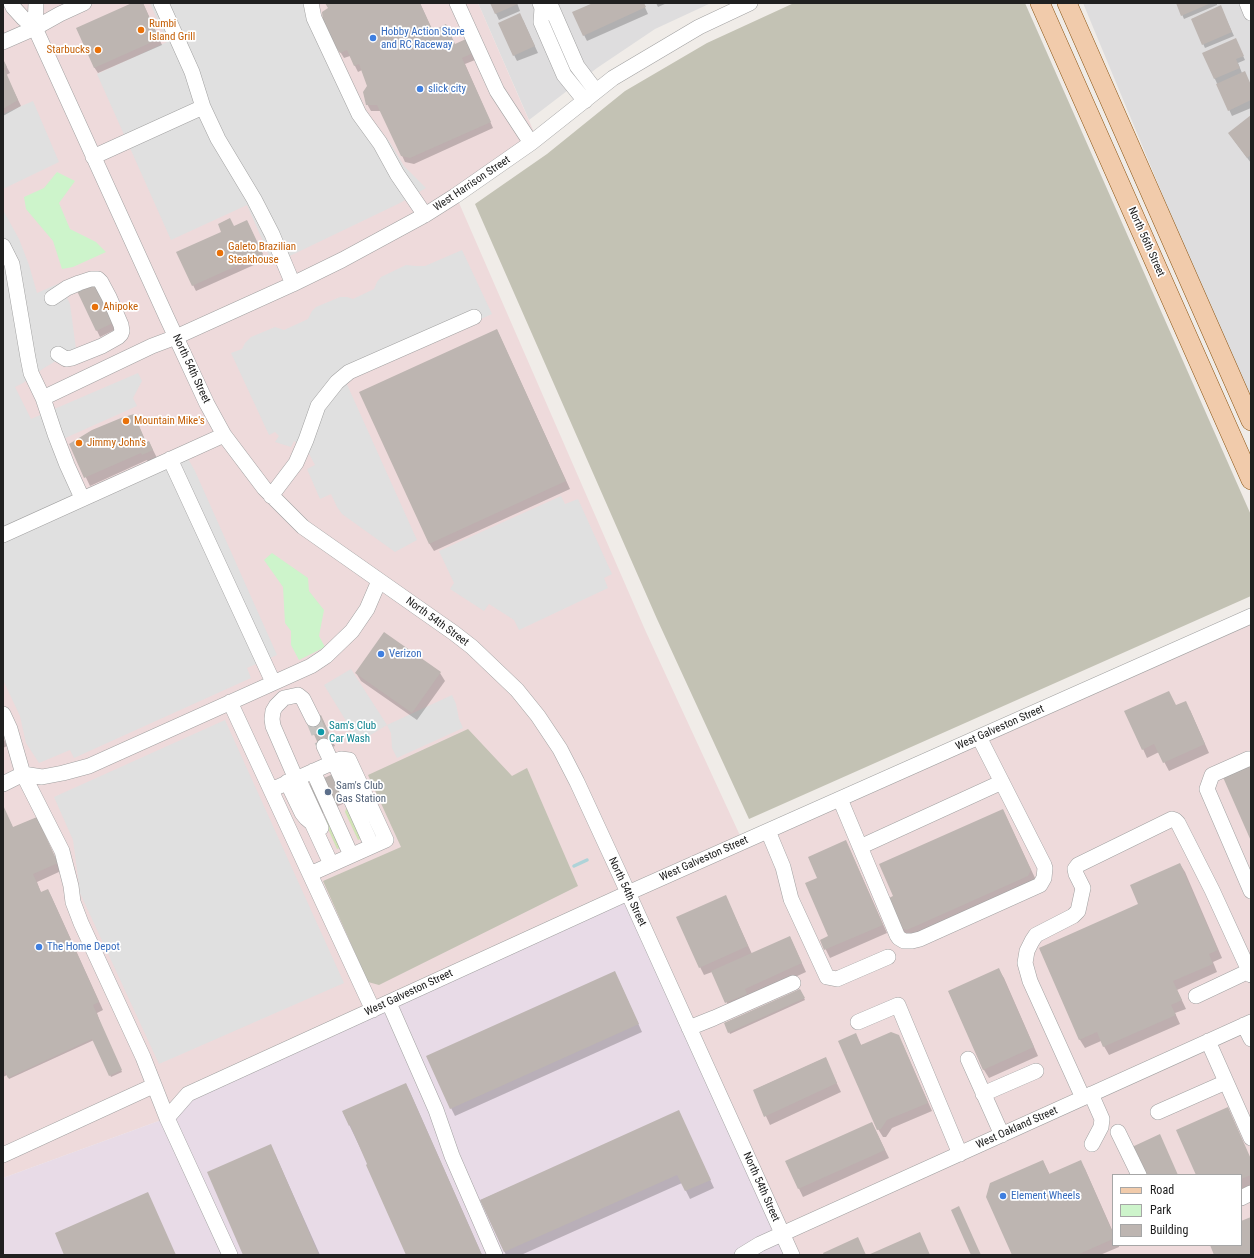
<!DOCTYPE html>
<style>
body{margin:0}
#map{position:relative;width:1254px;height:1258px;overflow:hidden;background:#f0ece8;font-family:"Roboto Condensed",sans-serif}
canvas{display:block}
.frame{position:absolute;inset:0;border:4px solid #202020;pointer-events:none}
.legend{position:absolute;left:1112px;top:1174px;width:130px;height:72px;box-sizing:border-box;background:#fff;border:1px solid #a6a6a6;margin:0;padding:5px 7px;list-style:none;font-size:12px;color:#202020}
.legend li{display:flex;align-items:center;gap:8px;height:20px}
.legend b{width:20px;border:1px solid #a6a6a6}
</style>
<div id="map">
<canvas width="1254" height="1258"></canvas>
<div class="frame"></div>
<ul class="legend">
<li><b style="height:5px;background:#f1cbab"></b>Road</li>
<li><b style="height:11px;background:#cdf4cb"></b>Park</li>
<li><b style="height:11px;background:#bdb5b1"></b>Building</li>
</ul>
</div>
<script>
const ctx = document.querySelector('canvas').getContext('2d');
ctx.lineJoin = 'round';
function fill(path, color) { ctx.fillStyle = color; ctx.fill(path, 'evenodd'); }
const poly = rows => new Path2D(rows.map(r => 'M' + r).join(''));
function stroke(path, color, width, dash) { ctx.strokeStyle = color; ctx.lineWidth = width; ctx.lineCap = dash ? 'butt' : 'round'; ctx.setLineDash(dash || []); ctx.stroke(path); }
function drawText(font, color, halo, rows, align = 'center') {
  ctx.font = font + ' "Roboto Condensed",sans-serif'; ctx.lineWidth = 3.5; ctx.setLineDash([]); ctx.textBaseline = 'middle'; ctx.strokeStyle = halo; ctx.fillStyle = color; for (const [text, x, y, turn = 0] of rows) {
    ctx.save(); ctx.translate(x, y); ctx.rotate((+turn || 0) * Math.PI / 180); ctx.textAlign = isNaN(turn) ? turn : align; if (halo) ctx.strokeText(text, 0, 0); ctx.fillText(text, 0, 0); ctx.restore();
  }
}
fill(poly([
 [478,3,711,3,655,29,597,68,529,120],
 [1083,3,1251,3,1251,407,1249,403]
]), '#deddde');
fill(poly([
 [3,3,478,3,537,139,456,196,646,632,743,842,1251,624,1251,1255,792,1255,167,1118,3,1178],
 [1113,1175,1241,1175,1241,1245,1113,1245]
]), '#eedadb');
fill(poly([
 [628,893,792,1255,3,1255,3,1178,167,1118,188,1094]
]), '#e8dbe7');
fill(poly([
 [794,3,1025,3,1251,515,1251,596,749,819,657,619,475,204,547,154,625,91,707,43],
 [468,729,512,776,527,768,578,886,379,985,368,982,323,881,401,847,368,775]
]), '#c3c2b4');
fill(poly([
 [348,808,364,837,358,840,345,812,346,809],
 [327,818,343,847,337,849,325,822]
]), '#d1e3b5');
fill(poly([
 [57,172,75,181,59,203,70,229,96,242,106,252,73,267,62,269,53,241,26,209,24,197,44,188],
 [272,553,308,578,309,591,324,610,319,636,325,647,299,660,291,645,291,631,285,623,283,587,264,560]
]), '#cdf4cb');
fill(poly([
 [150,3,315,3,365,111,389,141,404,166,426,188,400,203,273,264,247,205,171,240,97,74,167,42],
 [33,101,59,162,3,189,3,114],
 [3,210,19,239,29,265,37,293,60,283,70,304,76,349,44,368,23,383,15,387,31,419,138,373,142,381,133,398,137,406,63,439,86,490,182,448,195,471,277,655,247,668,251,678,74,758,70,750,39,763,26,743,20,716,3,680],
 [462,250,492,314,345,380,417,540,395,552,342,514,337,507,331,494,320,499,307,469,315,465,307,450,294,441,291,447,275,442,279,436,275,432,269,435,231,353,242,349,245,343,251,337,275,327,284,330,308,319,312,311,316,307,340,297,347,297,353,299,374,289,377,282,381,277,406,265,416,266,425,266],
 [561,496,565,504,578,499,612,574,604,578,608,588,519,630,514,620,489,604,484,611,450,589,454,583,439,551],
 [351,669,387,725,452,695,456,704,459,719,463,728,397,758,392,748,391,733,387,725,359,742,324,685],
 [225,720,344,983,159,1064,80,893,73,840,54,797]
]), '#e0e0e0');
fill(poly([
 [135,3,143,3,162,45,98,73,94,67],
 [326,3,420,3,433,32,455,45,466,40,475,60,465,64,493,128,414,164,405,162,381,111,371,111,367,104,368,86,362,70,358,72,350,56,344,58,328,32,329,9],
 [491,3,517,3,520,11,499,20],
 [595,3,643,3,648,14,587,41,584,35],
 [656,3,667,3,658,7],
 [1177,3,1217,3,1217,5,1184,19],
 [1222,10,1234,36,1205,48,1192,19],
 [523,20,538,53,517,61,514,55],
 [1237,43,1245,60,1238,63,1242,73,1251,86,1251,108,1232,116,1203,53],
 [3,60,10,73,6,75,21,106,3,116],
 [1251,117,1251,163,1233,139],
 [247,221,265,260,196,291,193,285,234,227],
 [95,284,116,329,100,337,79,292],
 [497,330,570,489,434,551,429,543],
 [138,424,146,443,149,442,157,458,148,463,147,460,90,486,70,444],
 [356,673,440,673,445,681,417,720,361,681],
 [1176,706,1190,710,1209,753,1169,771,1159,752,1147,758,1143,749],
 [323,720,335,746,323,751],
 [3,737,7,746,3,748],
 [348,769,360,796,310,819],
 [3,807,13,828,36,818,61,871,37,882,41,893,48,890,52,898,103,1010,97,1013,101,1025,100,1025,122,1072,111,1077,94,1040,9,1079,7,1075,3,1077],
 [1003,810,1035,878,1033,885,913,938,905,935,900,927,895,896],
 [846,842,850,850,887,933,830,958,821,940,830,937,819,878],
 [1180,864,1185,872,1222,958,1213,962,1217,972,1177,990,1186,1009,1175,1013,1180,1024,1109,1055,1101,1041,1085,1048,1080,1040,1040,948,1140,905],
 [726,897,752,954,790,937,806,972,749,998,731,1011,712,972,704,975,700,967],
 [999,970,1004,978,1038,1056,989,1078,984,1070,949,992],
 [619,981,642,1032,455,1116,451,1108],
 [800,990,805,1000,730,1034,725,1023],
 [856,1035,861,1045,898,1036,903,1045,932,1111,892,1128,886,1137,883,1137,878,1129],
 [825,1058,841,1092,770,1125,754,1090],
 [406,1084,410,1092,482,1255,407,1255,368,1164,343,1112],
 [679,1112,714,1188,690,1199,682,1183,521,1255,506,1255,481,1200],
 [872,1123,889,1158,803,1197,786,1162],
 [275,1154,320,1255,244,1255],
 [1251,1159,1251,1185,1241,1189,1241,1175,1197,1175],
 [1043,1161,1050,1175,1080,1161,1085,1169,1113,1232,1113,1245,1119,1245,1119,1247,1100,1255,1013,1255]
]), '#0003');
stroke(poly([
 [574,866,587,860]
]), '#aed3d8', 3.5);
fill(poly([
 [132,3,143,3,159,39,94,68,76,28],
 [325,3,420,3,433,31,446,24,455,44,466,39,473,53,462,58,491,122,410,158,401,156,377,105,366,105,363,92,367,86,359,64,354,66,347,50,340,53,333,43,323,21,322,12,328,8],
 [490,3,517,3,518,4,495,14],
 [593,3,644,3,646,7,583,36,572,12],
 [1176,3,1211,3,1181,16],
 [1221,5,1232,32,1202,45,1191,19],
 [520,13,535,46,513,56,498,23],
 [1236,38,1244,56,1236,59,1240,68,1214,79,1202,53],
 [3,59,7,67,4,68,18,100,3,109],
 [1245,71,1251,85,1251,100,1228,111,1216,84],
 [1251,115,1251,155,1247,158,1228,133],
 [230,218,234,226,247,220,263,254,192,286,176,252,221,232,218,224],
 [95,283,113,323,96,331,77,291],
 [497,329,566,481,429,544,359,392],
 [134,414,146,442,149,441,153,450,142,455,141,453,84,478,69,444,92,430,121,418],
 [384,632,441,672,412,713,355,673],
 [1169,691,1176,705,1186,701,1205,744,1163,763,1154,744,1142,750,1124,711],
 [321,715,333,742,320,748,308,721],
 [1251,763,1251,841,1222,775],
 [348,767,360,794,308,818,296,791],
 [3,805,13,827,37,817,58,863,33,874,41,892,48,889,99,1002,93,1005,122,1070,109,1076,92,1039,8,1078,3,1068],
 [1003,809,1031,870,1028,876,907,930,899,927,887,899,893,896,879,864],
 [846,840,883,925,824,950,820,940,828,936,805,883,817,878,808,857],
 [1180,863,1218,950,1209,954,1213,964,1173,981,1182,1000,1171,1005,1176,1015,1103,1047,1097,1032,1079,1040,1039,948,1138,904,1130,885],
 [726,895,748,946,699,968,676,917],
 [790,936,802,963,745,989,747,994,725,1003,711,971],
 [999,968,1034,1047,983,1070,948,991],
 [615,971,639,1024,450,1109,426,1056],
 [800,989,805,998,728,1033,724,1023],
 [891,1032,899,1035,928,1103,887,1120,881,1129,877,1130,838,1041,856,1033,861,1045],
 [826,1057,837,1083,764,1117,753,1090],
 [406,1083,482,1255,406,1255,366,1165,367,1164,350,1125,349,1126,342,1111],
 [1228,1107,1251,1159,1251,1175,1241,1179,1241,1175,1196,1175,1176,1130],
 [679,1110,711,1180,685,1191,677,1175,504,1252,480,1200],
 [872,1122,885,1150,798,1189,785,1161],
 [1160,1134,1178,1175,1145,1175,1132,1147],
 [271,1144,319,1255,243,1255,207,1172],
 [1043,1160,1049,1174,1081,1160,1113,1233,1113,1239,1077,1255,1012,1255,986,1197,990,1183],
 [148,1192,176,1255,64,1255,55,1233],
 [959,1206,981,1255,971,1255,951,1210],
 [1251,1217,1251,1255,1214,1255,1210,1245,1241,1245,1241,1221],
 [920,1232,930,1255,868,1255],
 [858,1237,866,1255,824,1255,823,1253]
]), '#bdb5b1');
stroke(poly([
 [313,719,324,746]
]), '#c6c3c0', 15, [15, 8]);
const minor = poly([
 [11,3,13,7,23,18,35,28,167,318,207,404,224,435,264,488,303,527,454,633,472,647,517,690,538,716,560,749,577,782,620,875,792,1255],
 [161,3,192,72,203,107,218,139,254,199,272,234,293,284],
 [311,3,314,18,359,114,380,143,397,174,425,215],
 [457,3,497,91,531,143],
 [540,3,542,8,541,22,564,75,585,101],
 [1247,3,1251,13],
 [550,4,577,66,596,91],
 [35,28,36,3],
 [3,42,35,28,60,14,84,3],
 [93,157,203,107],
 [3,246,12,264,28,358,31,373,43,398,55,434,67,465,82,498],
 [52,298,67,288,79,283,91,279,98,279,101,282,109,297,121,325,122,331,121,334,118,337,102,346,72,358,66,359,58,354],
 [43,398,152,346,176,337,293,284,342,260,425,215,455,196,531,143,613,78,699,27,750,3],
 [170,459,273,682],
 [271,496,296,463,306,440,318,406,337,382,349,372,474,317],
 [3,535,224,435],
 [230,702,373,1010],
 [3,714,10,729,23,774,62,851,71,886,73,902,81,923,143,1057,167,1118,230,1255],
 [324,746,332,763],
 [1251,759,1248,759,1212,775,1207,789,1251,891],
 [334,762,372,846],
 [313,771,351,855],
 [298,778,321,828],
 [296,779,273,726,272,719,273,711,276,706,284,698,298,695,303,699,313,719],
 [287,782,302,813,306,818,312,823,331,864],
 [3,784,23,774,42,777,63,773,89,766,311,666,326,656,352,631,367,609,379,581],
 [271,790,334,762,341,759,349,760,386,840,310,874],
 [840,799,897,935,899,938,904,941,912,941,920,939,1040,885,1044,878,1045,868,1044,865,979,737],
 [768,831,783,867,791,899,827,977,837,979,888,957],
 [860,847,1002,782],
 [1196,996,1249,971],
 [389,1003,436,1110,452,1156,495,1255],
 [858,1022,898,1005,960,1154],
 [1244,1025,1251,1039],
 [689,1028,714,1018,793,983],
 [1208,1041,1251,1138],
 [968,1059,1002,1135],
 [983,1094,1036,1071],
 [1091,1094,1102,1119,1101,1127,1092,1144],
 [1083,1098,1030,981,1025,963,1027,951,1032,941,1036,935,1073,916,1078,911,1083,888,1076,874,1075,869,1078,865,1172,819,1175,820,1178,823,1212,890,1251,975],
 [1158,1112,1226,1082],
 [167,1118,188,1094,628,893,1251,616],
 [1118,1132,1139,1175],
 [3,1155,153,1086],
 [1241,1198,1251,1193],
 [742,1255,760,1244,782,1234,1251,1022]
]);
const major = poly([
 [1040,3,1251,480],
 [1067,3,1251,421]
]);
stroke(minor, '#a1a1a1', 16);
stroke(major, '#8a5412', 20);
stroke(minor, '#fff', 15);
stroke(major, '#f1cbab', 19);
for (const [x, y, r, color] of [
 [141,30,4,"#e8710a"],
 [373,38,4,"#3f7fe0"],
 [98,50,4,"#e8710a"],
 [420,89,4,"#3f7fe0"],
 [220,253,4,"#e8710a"],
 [95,307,4,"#e8710a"],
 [126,421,4,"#e8710a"],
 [79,443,4,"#e8710a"],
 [381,654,4,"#3f7fe0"],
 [321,732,4,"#0f9aa8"],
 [328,792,4,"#5c6f8a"],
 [39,947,4,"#3f7fe0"],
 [1003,1196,4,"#3f7fe0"]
]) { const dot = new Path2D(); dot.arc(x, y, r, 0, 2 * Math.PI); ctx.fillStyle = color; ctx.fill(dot); stroke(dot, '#fff', 1.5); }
drawText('11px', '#c56008', '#fff', [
 ["Rumbi",149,24],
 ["Island Grill",149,37],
 ["Starbucks",90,50,"right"],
 ["Galeto Brazilian",228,247],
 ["Steakhouse",228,260],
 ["Ahipoke",103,307],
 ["Mountain Mike's",134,421],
 ["Jimmy John's",87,443]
], 'left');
drawText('11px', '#366cbe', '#fff', [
 ["Hobby Action Store",381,32],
 ["and RC Raceway",381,45],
 ["slick city",428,89],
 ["Verizon",389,654],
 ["The Home Depot",47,947],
 ["Element Wheels",1011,1196]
], 'left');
drawText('11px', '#202020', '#fff', [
 ["West Harrison Street",472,184,-34],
 ["North 56th Street",1146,242,66],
 ["North 54th Street",191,369,65],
 ["North 54th Street",437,622,36],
 ["West Galveston Street",1000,728,-24],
 ["West Galveston Street",704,859,-24],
 ["North 54th Street",627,892,65],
 ["West Galveston Street",409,993,-25],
 ["West Oakland Street",1017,1128,-24],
 ["North 54th Street",761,1187,66]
]);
drawText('11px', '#0d838f', '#fff', [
 ["Sam's Club",329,726],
 ["Car Wash",329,739]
], 'left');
drawText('11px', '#4e5e75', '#fff', [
 ["Sam's Club",336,786],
 ["Gas Station",336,799]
], 'left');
</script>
